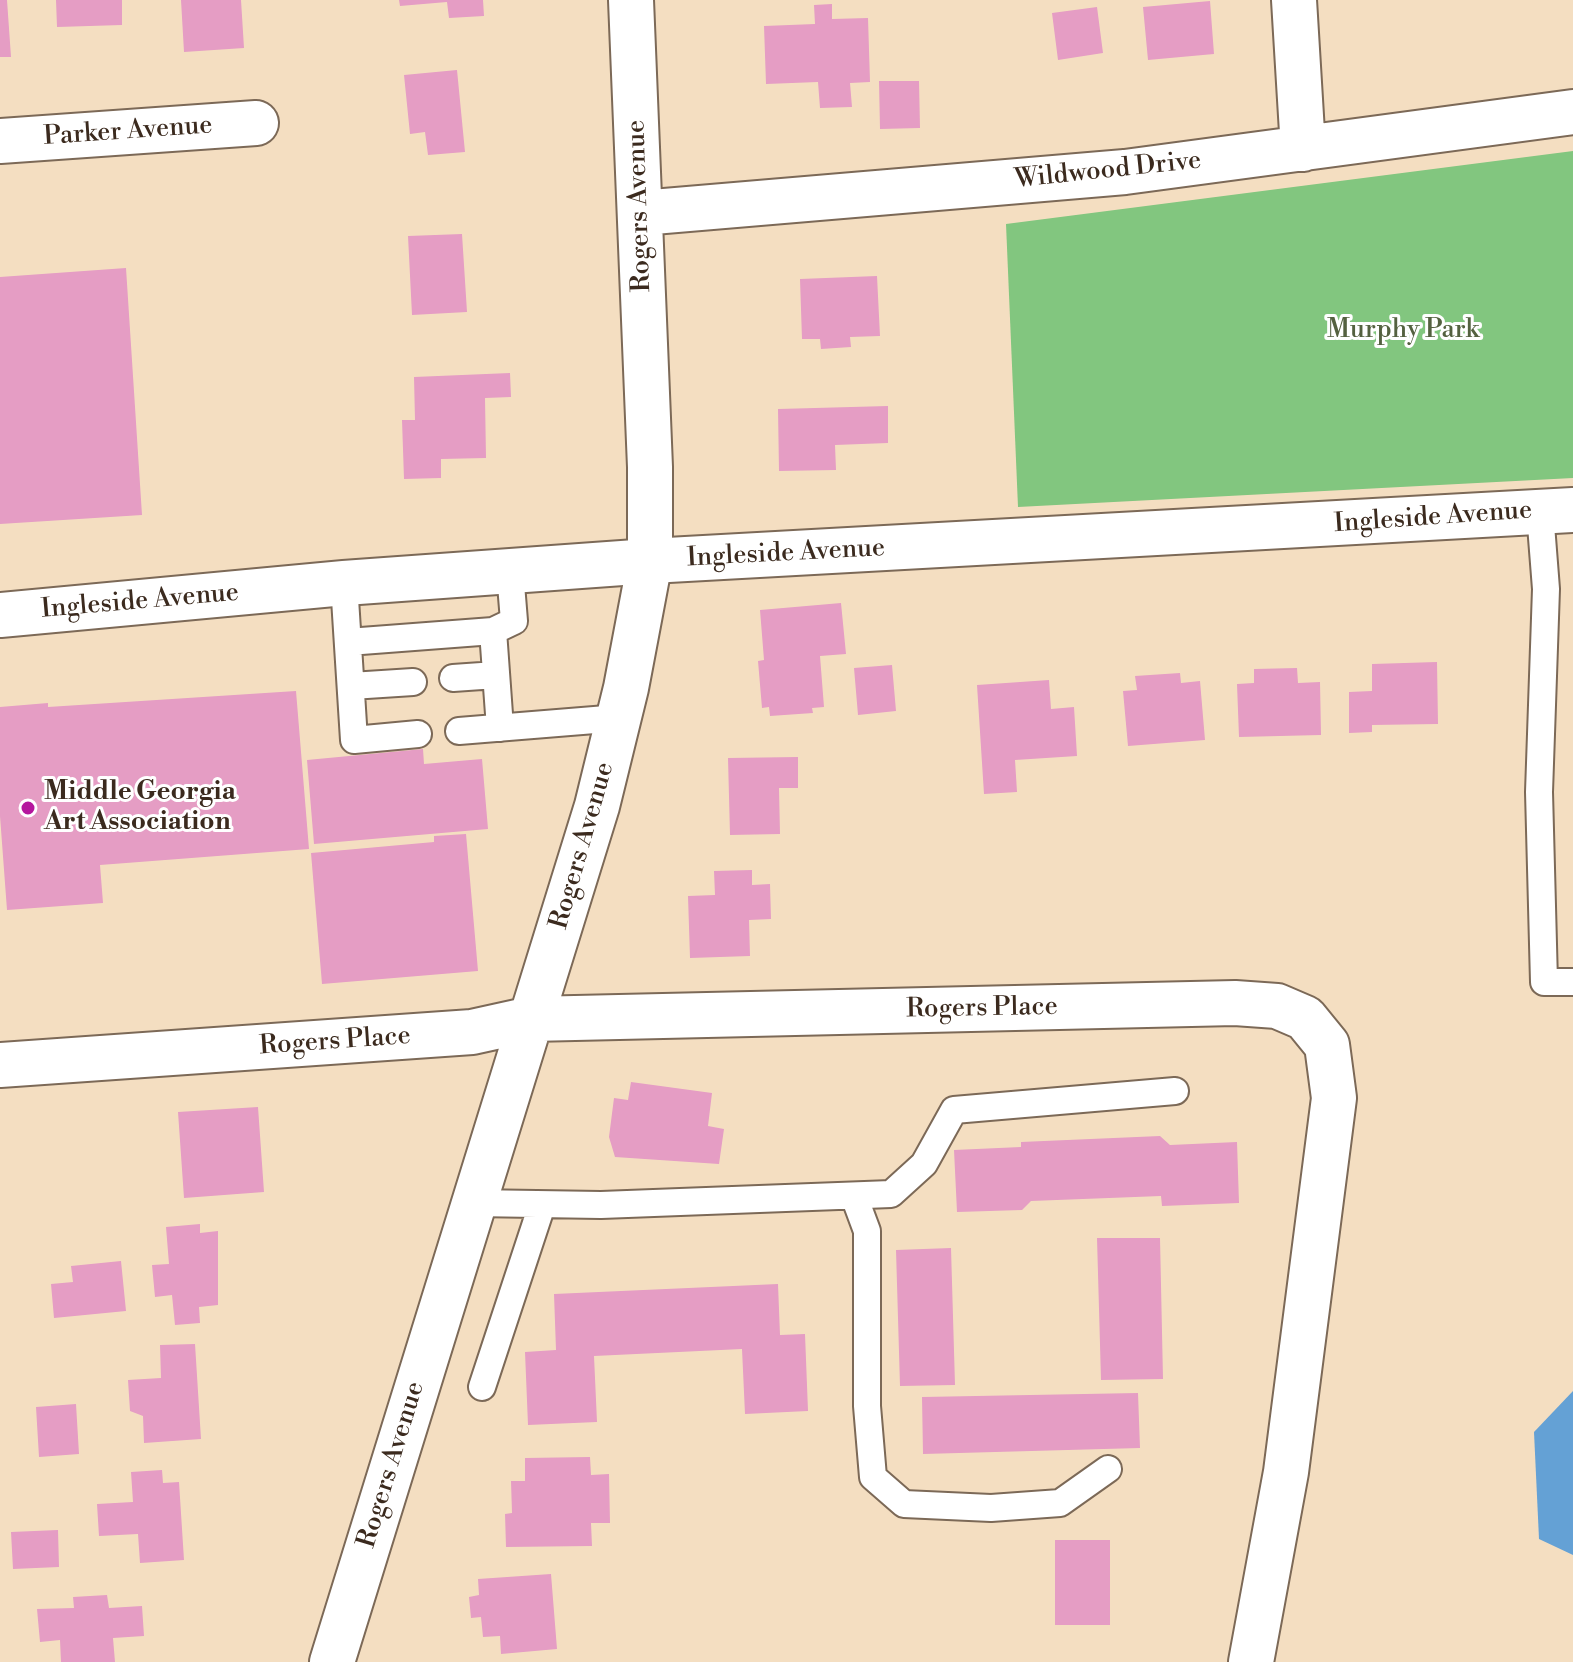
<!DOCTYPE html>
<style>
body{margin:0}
canvas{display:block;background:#f4dec1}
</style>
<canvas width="1573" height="1662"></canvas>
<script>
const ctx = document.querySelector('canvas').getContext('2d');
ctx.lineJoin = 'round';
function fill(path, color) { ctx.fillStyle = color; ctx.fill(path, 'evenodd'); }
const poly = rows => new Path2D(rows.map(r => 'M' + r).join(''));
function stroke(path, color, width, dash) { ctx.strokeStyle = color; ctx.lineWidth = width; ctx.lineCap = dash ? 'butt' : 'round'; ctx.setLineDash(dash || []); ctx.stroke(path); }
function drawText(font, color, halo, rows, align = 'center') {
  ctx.font = font + ' "Libre Bodoni",serif'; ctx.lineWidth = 6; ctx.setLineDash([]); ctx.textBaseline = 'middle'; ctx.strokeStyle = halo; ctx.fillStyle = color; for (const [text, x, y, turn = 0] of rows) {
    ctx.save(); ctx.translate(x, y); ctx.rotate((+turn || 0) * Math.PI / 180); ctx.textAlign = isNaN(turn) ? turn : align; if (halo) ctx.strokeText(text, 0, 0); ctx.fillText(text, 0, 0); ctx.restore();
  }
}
fill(poly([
 [1573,151,1573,478,1018,507,1006,224]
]), '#82c67f');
fill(poly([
 [1573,1391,1573,1555,1539,1539,1534,1432]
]), '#64a1d5');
fill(poly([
 [0,0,7,0,11,57,0,57],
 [56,0,122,0,122,25,57,27],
 [181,0,241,0,244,48,184,52],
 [399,0,483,0,484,16,449,18,447,2,400,6],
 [1210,1,1214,54,1148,60,1143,7],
 [832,4,832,19,868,18,870,82,850,83,852,107,820,108,818,82,766,84,764,26,815,24,814,5],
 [1097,7,1103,53,1058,60,1052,13],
 [457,70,465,152,428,155,425,132,410,134,404,75],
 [879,81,919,81,920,128,880,129],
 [462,234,467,312,412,315,408,236],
 [126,268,142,515,0,524,0,277],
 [877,276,880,336,850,337,851,347,821,349,820,339,802,339,800,279],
 [510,373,511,397,485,398,486,458,441,459,441,478,404,479,402,420,415,420,414,377],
 [888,406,888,443,835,445,836,470,779,471,778,409],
 [841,603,846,654,820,656,824,707,812,708,813,713,770,716,769,707,762,708,758,661,764,660,760,610],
 [1437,662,1438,724,1372,725,1372,732,1349,733,1349,692,1372,691,1372,664],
 [892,665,896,711,858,715,854,668],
 [1297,668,1298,683,1320,682,1321,735,1239,737,1237,684,1254,683,1254,669],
 [1180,673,1181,683,1200,681,1205,740,1128,746,1123,691,1137,690,1135,676],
 [1049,680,1051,709,1074,707,1077,756,1015,760,1017,792,984,794,977,685],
 [296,691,309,849,100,865,103,903,7,910,0,816,0,707,48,703,48,707],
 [423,749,424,764,482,759,488,829,314,844,307,760],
 [798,757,798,788,779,788,780,834,730,835,728,758],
 [466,834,478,971,322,984,311,853,434,842,434,836],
 [752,870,752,885,770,884,771,919,749,920,750,956,690,958,688,896,715,895,714,871],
 [631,1082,712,1093,708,1126,724,1129,719,1164,615,1157,609,1137,614,1098,628,1100],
 [258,1107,264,1192,184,1198,178,1112],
 [1160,1136,1170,1145,1237,1142,1239,1203,1162,1206,1161,1196,1031,1201,1022,1210,957,1212,954,1150,1021,1147,1021,1142],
 [200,1224,200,1233,218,1231,218,1305,199,1307,200,1323,175,1325,172,1295,155,1297,152,1265,169,1264,166,1227],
 [1097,1238,1160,1238,1163,1379,1101,1380],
 [951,1248,955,1385,900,1386,896,1250],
 [121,1261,126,1311,54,1318,51,1284,73,1282,71,1266],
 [778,1284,780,1335,805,1334,808,1411,745,1414,742,1349,594,1356,597,1422,528,1425,525,1352,556,1350,554,1294],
 [195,1344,201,1439,144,1443,143,1416,130,1411,128,1380,161,1378,160,1345],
 [1138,1393,1140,1448,923,1454,922,1397],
 [76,1404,79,1454,39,1457,36,1407],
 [590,1457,591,1475,609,1474,610,1523,591,1523,592,1546,506,1547,505,1514,512,1513,511,1481,525,1481,525,1458],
 [162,1470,163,1483,179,1482,184,1560,140,1563,138,1534,99,1536,97,1504,133,1502,131,1472],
 [58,1530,59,1567,13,1569,11,1532],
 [1055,1540,1110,1540,1110,1625,1055,1625],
 [551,1574,557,1649,501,1654,500,1636,483,1637,481,1617,471,1618,469,1597,479,1595,478,1579],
 [107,1595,109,1608,142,1606,144,1636,113,1638,115,1662,61,1662,60,1640,40,1642,37,1609,74,1608,73,1597]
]), '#e59dc4');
const lane = poly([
 [1540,512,1546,589,1539,792,1544,982,1573,982],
 [344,583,354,740,418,734],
 [493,631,514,621,510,572],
 [348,642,493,631,500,728],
 [453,678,496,675],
 [351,686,413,682],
 [459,731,619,718],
 [854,1196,867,1231,867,1406,873,1477,904,1504,991,1508,1060,1503,1108,1469],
 [473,1203,601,1205,891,1194,924,1164,954,1110,1175,1091],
 [482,1387,542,1205]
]);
const street = poly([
 [1294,0,1303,149],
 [0,141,256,123],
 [641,213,1125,172,1573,112],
 [0,1065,472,1032,531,1019,1235,1003,1277,1006,1305,1018,1327,1045,1334,1098,1286,1472,1251,1662],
 [332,1662,597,806,626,688,650,561,650,467,631,0]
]);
const secondary = poly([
 [0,615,344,583,650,561,1573,510]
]);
stroke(lane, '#7c6957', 30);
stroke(street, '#7c6957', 48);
stroke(secondary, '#7c6957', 48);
stroke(lane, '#fff', 26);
stroke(street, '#fff', 44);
stroke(secondary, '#fff', 44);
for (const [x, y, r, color] of [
 [28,808,8,"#b5179e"]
]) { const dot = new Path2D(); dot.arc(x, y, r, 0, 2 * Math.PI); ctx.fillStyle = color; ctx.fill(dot); stroke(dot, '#fff', 3); }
drawText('26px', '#3b2a1e', '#fff', [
 ["Parker Avenue",128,132,-4],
 ["Wildwood Drive",1108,171,-6],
 ["Rogers Avenue",640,206,-92],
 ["Ingleside Avenue",1433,518,-4],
 ["Ingleside Avenue",786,554,-3],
 ["Ingleside Avenue",140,602,-5],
 ["Rogers Avenue",583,846,-74],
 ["Rogers Place",982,1009,-1],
 ["Rogers Place",335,1042,-4],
 ["Rogers Avenue",392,1465,-73]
]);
drawText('26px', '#546140', '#fff', [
 ["Murphy Park",1403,331]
]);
drawText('bold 26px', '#3b2a1e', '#fff', [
 ["Middle Georgia",44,793],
 ["Art Association",44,823]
], 'left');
</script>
